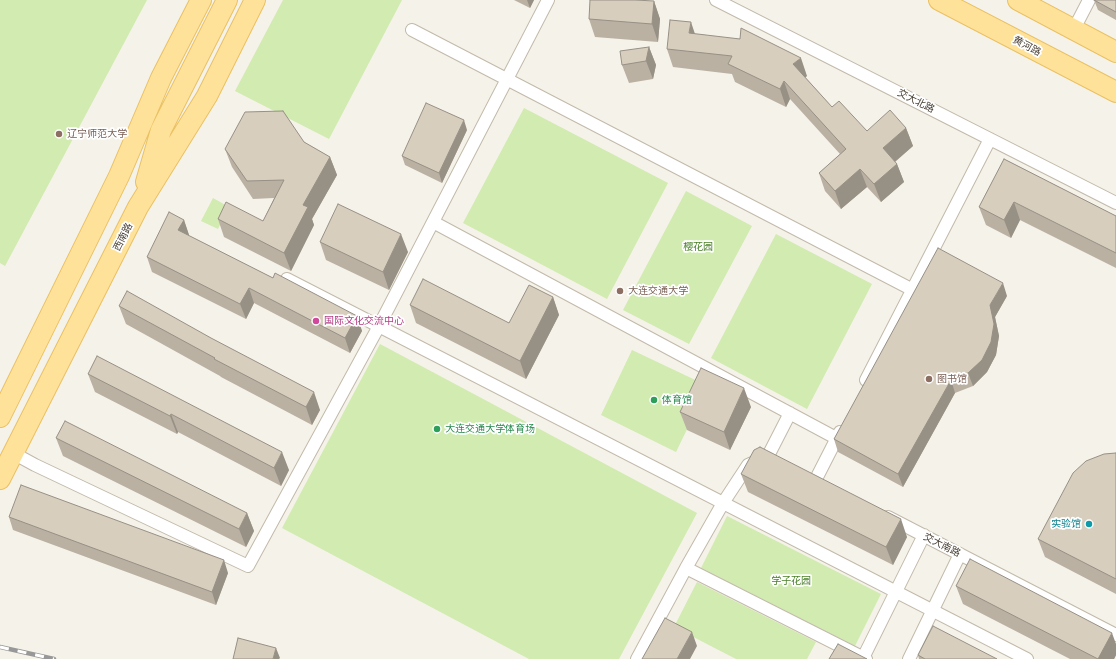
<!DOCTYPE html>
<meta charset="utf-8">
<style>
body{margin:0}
canvas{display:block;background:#f5f2e9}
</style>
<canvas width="1116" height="659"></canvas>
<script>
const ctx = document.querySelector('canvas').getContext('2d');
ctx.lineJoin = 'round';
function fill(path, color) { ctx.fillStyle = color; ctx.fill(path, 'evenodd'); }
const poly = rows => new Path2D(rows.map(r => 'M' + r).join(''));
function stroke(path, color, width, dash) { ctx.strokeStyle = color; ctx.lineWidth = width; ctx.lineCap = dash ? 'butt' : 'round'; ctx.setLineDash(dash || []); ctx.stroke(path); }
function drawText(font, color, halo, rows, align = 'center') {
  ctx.font = font + ' "Asap Condensed","Noto Sans SC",sans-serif'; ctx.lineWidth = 3.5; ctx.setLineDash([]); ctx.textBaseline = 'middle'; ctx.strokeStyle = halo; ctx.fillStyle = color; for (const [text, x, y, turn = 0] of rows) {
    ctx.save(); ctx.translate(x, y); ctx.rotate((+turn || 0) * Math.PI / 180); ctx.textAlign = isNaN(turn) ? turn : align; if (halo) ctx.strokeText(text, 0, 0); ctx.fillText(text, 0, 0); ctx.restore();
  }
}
fill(poly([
 [0,0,147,0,5,266,0,263],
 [283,0,402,0,329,139,235,91],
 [524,108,668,183,607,299,463,223],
 [686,191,752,226,689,344,623,310],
 [213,198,229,207,218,229,201,221],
 [776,234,872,284,807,409,711,358],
 [380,344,697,513,619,659,529,659,282,528],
 [632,350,708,386,676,452,601,415],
 [727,516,881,594,855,646,701,568],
 [697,582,816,642,807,659,736,659,674,627]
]), '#d1ebb0');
const street = poly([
 [716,0,1116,203],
 [1074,29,1089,0],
 [412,30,913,290],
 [433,222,836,438],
 [287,279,1027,659],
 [866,380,990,139],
 [13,453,35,465,248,566,379,326,548,0],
 [816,479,840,432],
 [888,517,1116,635],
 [686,568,866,659],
 [863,658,924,535],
 [637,659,686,568,723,503,748,465,768,456,790,413],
 [909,659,960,554]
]);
const primary = poly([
 [939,0,1116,92],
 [1018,0,1116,52],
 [146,182,161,130,227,0],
 [0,417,119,176,161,78,201,0],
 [0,479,138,207,207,96,255,0]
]);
stroke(street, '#c2baab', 14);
stroke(primary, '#eac163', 22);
stroke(street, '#fff', 12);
stroke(primary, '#ffe299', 20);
const rail = poly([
 [0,647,54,659]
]);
stroke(rail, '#989898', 4.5);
stroke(rail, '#fff', 3, [9]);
fill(poly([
 [514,0,534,0,530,8],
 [1094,0,1116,0,1116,20,1098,10],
 [654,1,660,19,658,42,595,37,589,19],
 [695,34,807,76,805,77,832,107,867,131,906,128,913,146,895,162,897,164,904,182,881,202,867,187,841,209,825,191,819,173,840,154,790,99,786,107,735,82,732,74,673,67,667,49],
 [649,47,656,65,653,79,629,83,622,65],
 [467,130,442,183,405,165,402,156],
 [304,142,330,157,337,175,312,219,314,225,291,271,224,237,218,219,263,221,274,198,253,199,232,167,225,149],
 [1004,159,1116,216,1116,268,1020,220,1011,238,986,225,979,207],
 [184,220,189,235,189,236,273,278,357,316,362,331,350,353,254,303,246,319,152,272,147,257],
 [320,242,408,252,389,290,326,260],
 [1007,296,995,317,999,336,996,355,987,372,973,386,955,393,903,487,838,452,834,439],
 [553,297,559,315,526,379,416,323,410,305,509,323],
 [119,306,320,410,312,425,221,377,220,376,126,324],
 [88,374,289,470,281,486,178,432,177,434,95,392],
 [751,407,730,450,687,430,680,412],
 [56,438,247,513,254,531,246,547,63,456],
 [1116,453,1116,594,1045,557,1038,539],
 [741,474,907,537,893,565,748,492],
 [9,517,228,573,216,605,13,530],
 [956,586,1116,644,1116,655,1114,659,1070,659,963,604],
 [918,655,997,659,919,659]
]), '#bab1a3');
fill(poly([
 [527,0,534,0,530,8],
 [654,1,660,19,658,42,652,24],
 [691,22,697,40,689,33],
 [649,47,656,65,653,79,646,61],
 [801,58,807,76,800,82,793,64],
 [784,81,790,99,786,107,780,89],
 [464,120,467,130,442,183,439,173],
 [906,128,913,146,890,166,883,148],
 [330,157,337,175,312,219,314,225,291,271,284,253,303,205],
 [897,164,904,182,881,202,874,184],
 [860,169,867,187,841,209,835,191],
 [1014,202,1020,220,1011,238,1004,220],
 [184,220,189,235,184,245,178,230],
 [401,234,408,252,389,290,383,272],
 [1003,283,1007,296,995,317,999,336,996,355,987,372,973,386,968,373,990,305],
 [249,288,254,303,246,319,240,304],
 [553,297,559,315,526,379,520,361],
 [357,316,362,331,350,353,345,338],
 [951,380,955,393,903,487,898,474],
 [744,388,751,407,730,450,724,432],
 [314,392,320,410,312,425,306,407],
 [171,414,178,432,177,434,170,416],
 [282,452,289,470,281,486,274,468],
 [247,513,254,531,246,547,239,529],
 [901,519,907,537,893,565,886,547],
 [224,560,228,573,216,605,212,592],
 [692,632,697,646,690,659,677,659],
 [1112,633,1116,644,1116,655,1114,659,1098,659],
 [276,648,280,658,279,659,273,659]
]), '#979085');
const building = poly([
 [590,0,635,0,654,1,652,24,589,19,590,0],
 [1094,0,1116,0,1116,12,1094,0],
 [670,20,691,22,689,33,740,39,741,28,801,58,793,64,832,107,839,101,867,131,890,110,906,128,883,148,897,164,874,184,860,169,835,191,819,173,846,149,784,81,780,89,728,64,732,56,667,49,670,20],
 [649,47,646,61,622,65,620,51,649,47],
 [426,103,464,120,439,173,402,156,426,103],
 [283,111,304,142,330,157,303,205,308,207,284,253,218,219,226,202,263,221,284,180,247,181,225,149,245,112,283,111],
 [1004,159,1116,216,1116,253,1014,202,1004,220,979,207,1004,159],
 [338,204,401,234,383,272,320,242,338,204],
 [169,212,184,220,178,230,273,278,275,273,357,316,345,338,249,288,240,304,147,257,169,212],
 [938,248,1003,283,990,305,994,324,991,342,982,360,968,373,951,380,898,474,834,439,938,248],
 [423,279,509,323,529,285,553,297,520,361,410,305,423,279],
 [127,291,211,338,314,392,306,407,214,359,215,358,119,306,127,291],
 [97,356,282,452,274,468,171,414,170,416,88,374,97,356],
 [701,368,744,388,724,432,680,412,701,368],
 [65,421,247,513,239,529,56,438,65,421],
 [760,447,901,519,886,547,741,474,754,450,760,447],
 [1116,453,1116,579,1038,539,1073,473,1086,461,1104,454,1116,453],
 [21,485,224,560,212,592,9,517,21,485],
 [970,559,1112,633,1098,659,956,586,970,559],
 [665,618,692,632,677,659,642,659,665,618],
 [933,626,997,659,925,659,918,655,933,626],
 [238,638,276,648,273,659,233,659,238,638],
 [838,644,867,659,829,659,838,644]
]);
fill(building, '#d8cebe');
stroke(building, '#979085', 1);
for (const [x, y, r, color] of [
 [59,134,4,"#8d6e63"],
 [620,291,4,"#8d6e63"],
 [316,321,4,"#d1479c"],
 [929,379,4,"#8d6e63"],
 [654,400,4,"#2e9e5b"],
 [437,429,4,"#2e9e5b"],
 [1089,524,4,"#0f9aa8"]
]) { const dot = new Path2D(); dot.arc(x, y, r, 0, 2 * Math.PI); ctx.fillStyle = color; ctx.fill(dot); stroke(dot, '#fff', 1.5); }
drawText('10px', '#4a4237', '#fff', [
 ["黄河路",1027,46,28],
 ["交大北路",916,101,27],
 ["西南路",123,237,-63],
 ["交大南路",942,545,27]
]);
drawText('10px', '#785e54', '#fff', [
 ["辽宁师范大学",67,134],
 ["大连交通大学",628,291],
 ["图书馆",937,379]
], 'left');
drawText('10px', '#487f26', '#fff', [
 ["樱花园",698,247],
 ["学子花园",791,581]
]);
drawText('10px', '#b23c85', '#fff', [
 ["国际文化交流中心",324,321]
], 'left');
drawText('10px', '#27864d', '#fff', [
 ["体育馆",662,400],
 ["大连交通大学体育场",445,429]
], 'left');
drawText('10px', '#0d838f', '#fff', [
 ["实验馆",1081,524]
], 'right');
</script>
